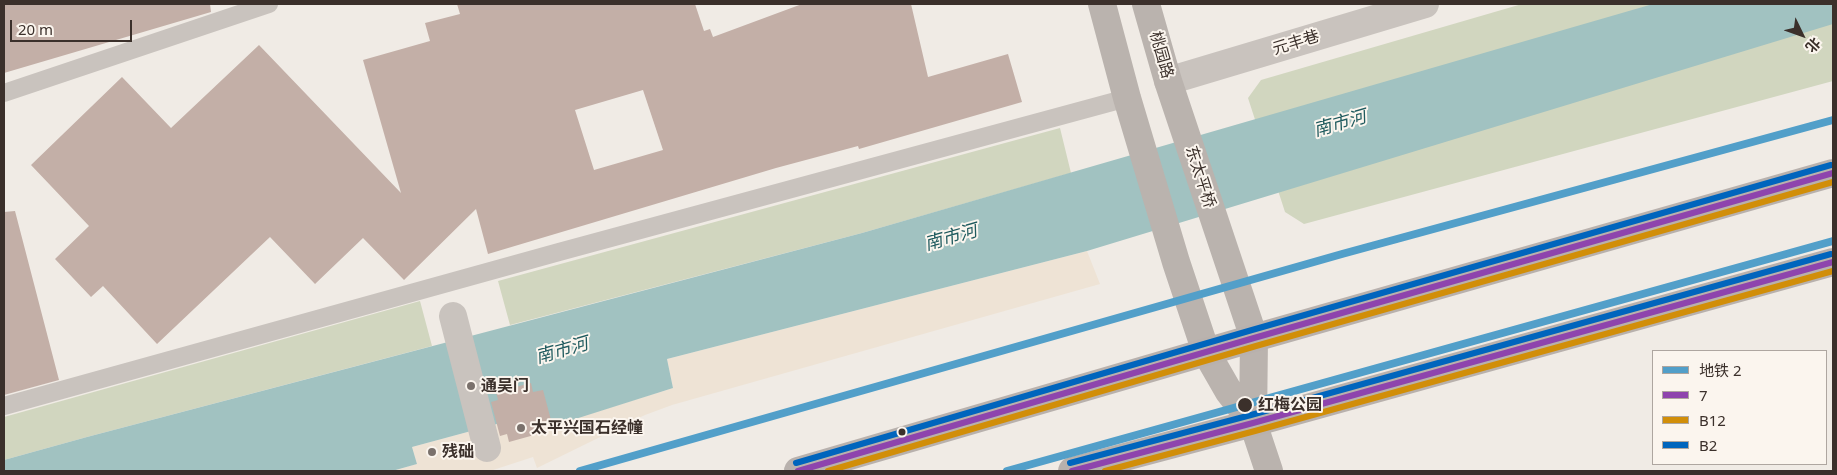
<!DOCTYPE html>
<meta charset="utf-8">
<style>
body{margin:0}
#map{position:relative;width:1837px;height:475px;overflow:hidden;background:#f0ebe5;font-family:"Noto Sans","Noto Sans SC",sans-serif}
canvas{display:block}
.frame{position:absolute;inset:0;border:5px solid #3b302b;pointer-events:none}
.legend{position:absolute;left:1652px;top:350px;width:175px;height:115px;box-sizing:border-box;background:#fbf5ee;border:1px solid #aea6a0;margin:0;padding:6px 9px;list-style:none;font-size:15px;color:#3b302b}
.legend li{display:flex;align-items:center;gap:10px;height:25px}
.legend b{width:25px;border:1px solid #aea6a0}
.north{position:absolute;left:1777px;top:10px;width:50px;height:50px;-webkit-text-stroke:4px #fbf5ee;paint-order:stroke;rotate:132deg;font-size:14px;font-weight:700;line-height:20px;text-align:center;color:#3b302b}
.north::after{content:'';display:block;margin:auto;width:18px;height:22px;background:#3b302b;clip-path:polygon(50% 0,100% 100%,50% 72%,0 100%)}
.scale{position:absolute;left:10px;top:20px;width:122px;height:22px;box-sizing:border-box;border:2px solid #3b302b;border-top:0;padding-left:6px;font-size:15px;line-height:18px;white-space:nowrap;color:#3b302b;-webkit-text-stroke:4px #fbf5ee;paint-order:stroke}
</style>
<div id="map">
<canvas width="1837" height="475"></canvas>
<div class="frame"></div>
<ul class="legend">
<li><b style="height:6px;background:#529fc9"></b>地铁 2</li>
<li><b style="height:6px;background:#8e44ad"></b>7</li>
<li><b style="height:6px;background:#d18e09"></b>B12</li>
<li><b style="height:6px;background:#0065bd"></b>B2</li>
</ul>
<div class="north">北</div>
<div class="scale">20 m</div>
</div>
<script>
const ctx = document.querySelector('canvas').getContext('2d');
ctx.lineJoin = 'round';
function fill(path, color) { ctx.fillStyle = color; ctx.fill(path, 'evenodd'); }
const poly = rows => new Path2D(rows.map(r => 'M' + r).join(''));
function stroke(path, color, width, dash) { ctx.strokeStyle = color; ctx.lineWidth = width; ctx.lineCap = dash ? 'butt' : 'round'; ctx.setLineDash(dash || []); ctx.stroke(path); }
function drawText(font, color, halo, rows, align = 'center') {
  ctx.font = font + ' "Noto Sans","Noto Sans SC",sans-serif'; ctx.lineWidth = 4; ctx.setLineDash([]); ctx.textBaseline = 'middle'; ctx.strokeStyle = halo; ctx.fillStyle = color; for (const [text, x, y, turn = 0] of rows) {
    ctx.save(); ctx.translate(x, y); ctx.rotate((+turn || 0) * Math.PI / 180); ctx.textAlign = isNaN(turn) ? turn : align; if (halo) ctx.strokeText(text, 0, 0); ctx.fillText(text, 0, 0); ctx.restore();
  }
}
fill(poly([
 [1522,4,1833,4,1833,81,1304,224,1285,212,1248,98,1261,80],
 [1060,128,1071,173,862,233,510,325,498,281],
 [420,301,432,346,87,437,4,460,4,417]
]), '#d1d6bf');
fill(poly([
 [1087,251,1100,284,672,405,645,415,537,468,533,457,490,471,392,471,417,464,412,447,545,411,550,426,673,388,667,359]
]), '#eee3d5');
fill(poly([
 [1653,4,1833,4,1833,24,1087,251,667,359,673,388,550,427,545,411,412,447,417,464,392,471,4,471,4,460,87,437,862,233]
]), '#a1c2c1');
fill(poly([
 [4,4,210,4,211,12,4,73],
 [457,4,695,4,704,31,710,29,713,37,802,4,911,4,928,77,1008,54,1022,102,859,149,858,146,776,168,488,254,476,209,404,280,363,238,315,284,270,237,157,344,103,286,91,297,55,259,89,226,31,165,122,77,171,128,259,45,401,193,363,60,430,41,425,23,460,14],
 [643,90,663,150,594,170,575,110],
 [15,211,59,380,4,395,4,212],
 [531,383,533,392,543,390,551,420,543,422,545,432,509,442,507,434,500,436,491,402,498,400,496,392]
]), '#c3afa7');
stroke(poly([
 [4,93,269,4],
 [4,406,559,252,1127,98]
]), '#c9c3be', 18);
stroke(poly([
 [1168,81,1425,4],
 [453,316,487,448]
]), '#c9c3be', 28);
stroke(poly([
 [1102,4,1127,98,1176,262,1206,352,1229,392,1253,423],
 [1146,4,1168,81,1254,338,1253,423,1269,471]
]), '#bab3ae', 28);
stroke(poly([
 [798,471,1254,338,1833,173],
 [1072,471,1253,423,1833,262]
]), '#b8b1ad', 28);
stroke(poly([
 [798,471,1254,338,1833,173],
 [1072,471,1253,423,1833,262]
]), '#8e44ad', 6);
stroke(poly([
 [828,471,1256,346,1833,182],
 [1105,471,1255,431,1833,271]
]), '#d18e09', 6);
stroke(poly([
 [796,463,1252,330,1831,165],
 [1070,463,1251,415,1831,254]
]), '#0065bd', 6);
stroke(poly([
 [580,471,1342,254,1833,120],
 [1007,471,1833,241]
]), '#529fc9', 8);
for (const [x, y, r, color] of [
 [471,386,5,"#7a716c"],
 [1245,405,8,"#3b302b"],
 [521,428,5,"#7a716c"],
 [902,432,4.5,"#3b302b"],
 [432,452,5,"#7a716c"]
]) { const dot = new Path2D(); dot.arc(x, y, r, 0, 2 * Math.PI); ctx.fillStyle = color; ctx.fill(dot); stroke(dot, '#fbf5ee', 2); }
drawText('16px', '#3b302b', '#fbf5ee', [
 ["元丰巷",1296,43,-17],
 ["桃园路",1161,55,74],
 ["东太平桥",1200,177,72]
]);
drawText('bold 16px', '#3b302b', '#fbf5ee', [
 ["通吴门",481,386],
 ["太平兴国石经幢",531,428],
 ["残础",442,452]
], 'left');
drawText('bold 16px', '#3b302b', '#fbf5ee', [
 ["红梅公园",1258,405]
], 'left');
drawText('italic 18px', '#1f5a5e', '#fbf5ee', [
 ["南市河",1340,124,-16],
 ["南市河",951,238,-16],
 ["南市河",562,351,-16]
]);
</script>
